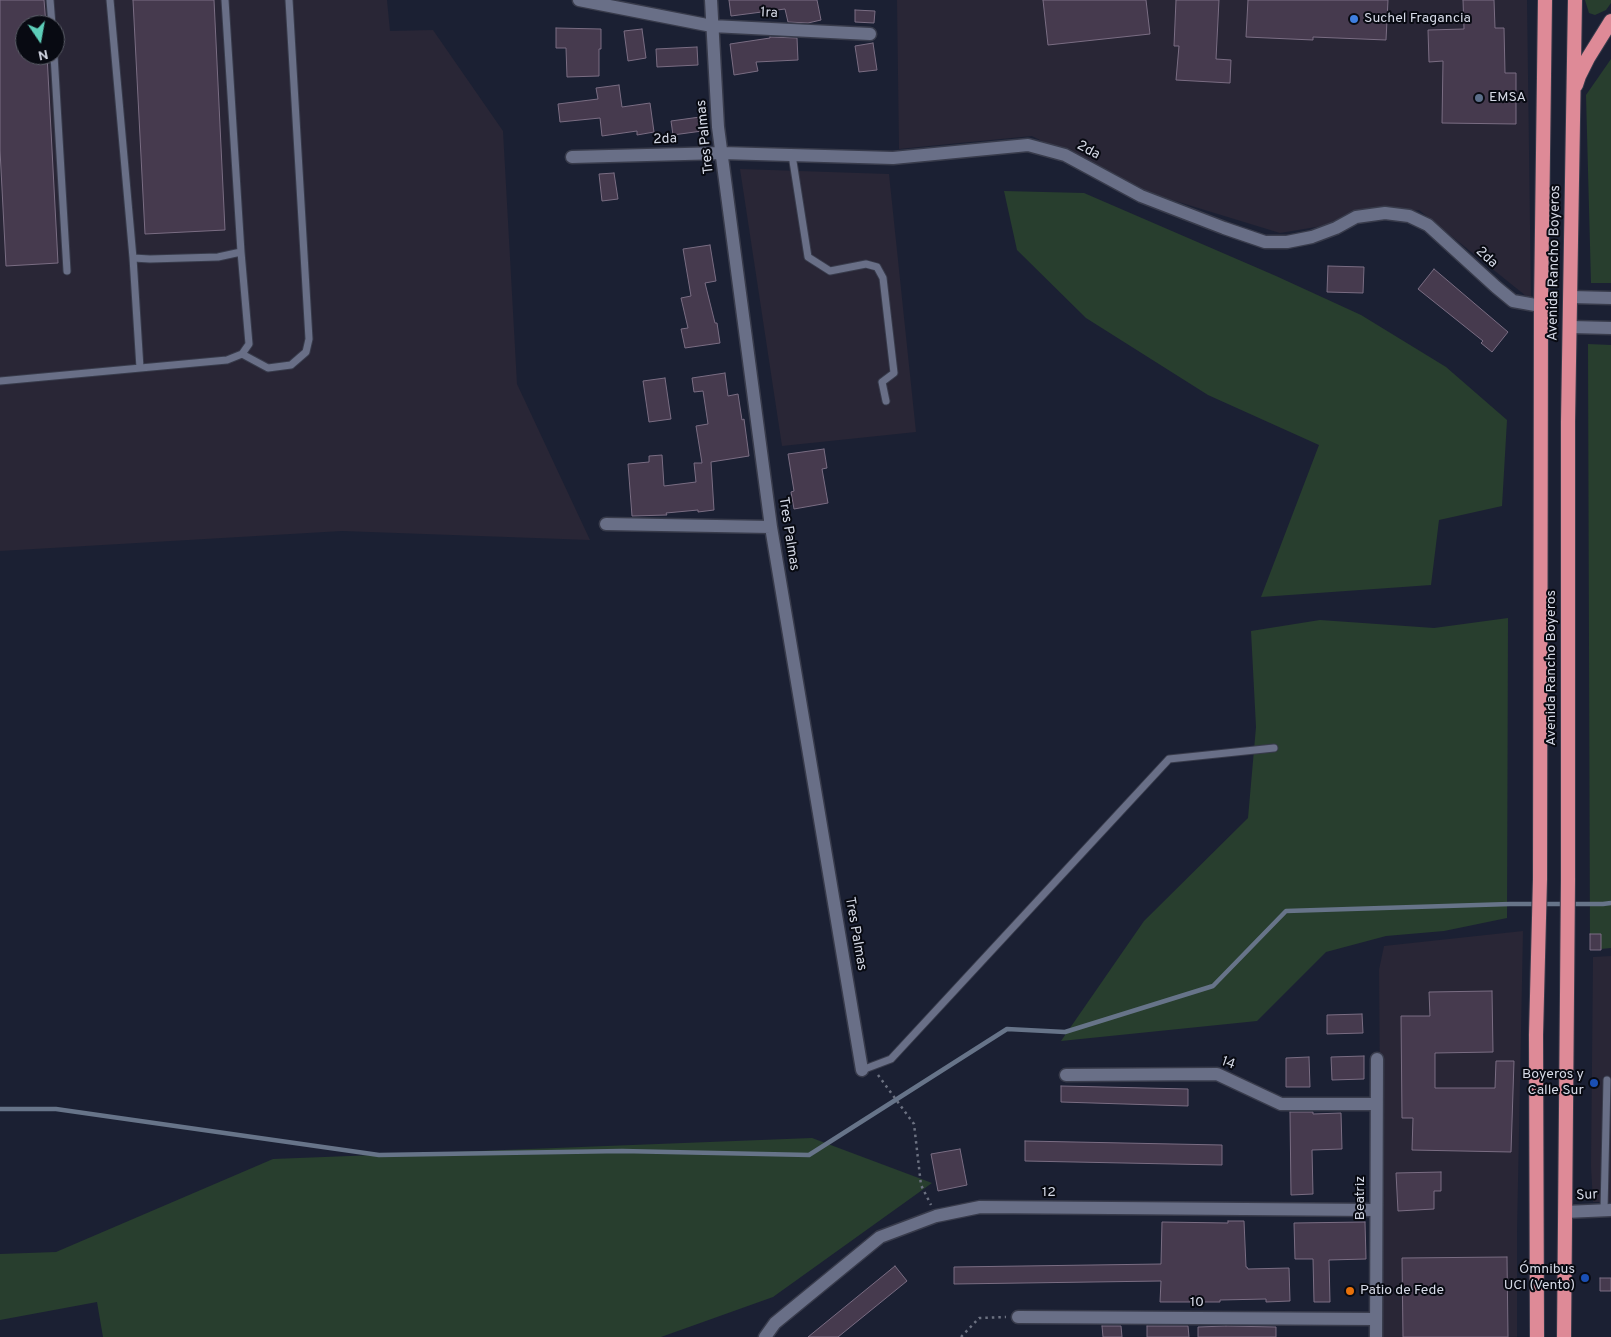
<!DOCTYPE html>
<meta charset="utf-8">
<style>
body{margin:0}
#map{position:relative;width:1611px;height:1337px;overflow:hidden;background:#1b2033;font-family:Overpass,sans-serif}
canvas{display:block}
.north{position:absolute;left:15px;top:15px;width:50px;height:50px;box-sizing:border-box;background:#080a12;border:1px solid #5a5d67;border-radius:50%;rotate:168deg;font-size:14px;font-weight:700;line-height:20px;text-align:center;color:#d5d9e6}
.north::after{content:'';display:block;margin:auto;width:18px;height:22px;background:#5dceb9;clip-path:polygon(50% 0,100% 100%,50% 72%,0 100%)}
</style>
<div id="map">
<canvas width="1611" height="1337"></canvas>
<div class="north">N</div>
</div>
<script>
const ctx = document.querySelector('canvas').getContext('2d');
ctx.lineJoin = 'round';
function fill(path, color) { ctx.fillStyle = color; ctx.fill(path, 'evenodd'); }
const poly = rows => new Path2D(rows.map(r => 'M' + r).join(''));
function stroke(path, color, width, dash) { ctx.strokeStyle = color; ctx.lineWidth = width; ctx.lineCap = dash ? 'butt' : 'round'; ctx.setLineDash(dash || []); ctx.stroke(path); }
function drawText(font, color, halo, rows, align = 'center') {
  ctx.font = font + ' Overpass,sans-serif'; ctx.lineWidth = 4; ctx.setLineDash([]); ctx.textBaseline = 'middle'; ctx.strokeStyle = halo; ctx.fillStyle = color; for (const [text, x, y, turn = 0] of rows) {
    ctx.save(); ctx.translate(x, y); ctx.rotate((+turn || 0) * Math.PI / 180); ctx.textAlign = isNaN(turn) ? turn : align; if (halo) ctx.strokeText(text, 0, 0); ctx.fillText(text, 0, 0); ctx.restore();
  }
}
fill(poly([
 [0,0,387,0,390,31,433,30,503,131,517,384,590,540,342,531,0,551],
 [25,25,55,25,55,55,25,55],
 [897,0,1527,0,1531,300,1419,210,1280,233,1136,189,1032,136,899,149],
 [740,169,889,174,916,432,782,446],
 [1523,931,1517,1232,1517,1337,1382,1337,1379,970,1384,946],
 [1611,956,1611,1202,1593,1202,1591,1167,1593,957]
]), '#292636');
fill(poly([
 [1585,0,1611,0,1611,3,1606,10,1595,15,1589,13],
 [1611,59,1611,283,1591,283,1586,95],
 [1004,191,1084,193,1276,276,1361,315,1446,367,1507,420,1502,506,1439,520,1431,585,1261,597,1319,445,1208,395,1086,318,1017,250],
 [1588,344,1611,345,1611,948,1590,950],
 [1508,618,1507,918,1444,931,1386,936,1326,952,1257,1021,1061,1041,1144,921,1248,818,1256,727,1251,631,1320,620,1434,628],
 [812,1138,932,1183,773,1297,661,1337,103,1337,97,1302,0,1320,0,1254,56,1252,273,1159]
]), '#283e2e');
stroke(poly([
 [0,1109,56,1109,379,1155,622,1151,809,1155,1007,1029,1065,1032,1213,986,1286,911,1510,904,1603,904,1611,903]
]), '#677489', 4.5);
const building = poly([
 [0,0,44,0,46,25,25,25,25,55,47,55,58,263,6,266,0,150,0,0],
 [133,0,214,0,225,230,145,234,133,0],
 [729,0,817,0,821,20,808,23,788,22,785,9,731,16,729,0],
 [1043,0,1146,0,1150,34,1048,45,1043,0],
 [1176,0,1219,0,1216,59,1231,60,1230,83,1176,80,1179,46,1174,46,1176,0],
 [1248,0,1388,0,1386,40,1313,37,1313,40,1246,37,1248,0],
 [1463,0,1494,0,1495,28,1504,28,1505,73,1516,73,1516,124,1442,123,1443,61,1429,62,1428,30,1464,29,1463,0],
 [855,10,875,11,874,23,855,22,855,10],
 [556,28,601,29,601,49,599,49,599,76,567,77,566,48,556,48,556,28],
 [642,29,646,58,628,61,624,31,642,29],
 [770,37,797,38,798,60,756,62,758,71,734,75,730,44,770,38,770,37],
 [873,43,877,70,859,72,855,46,873,43],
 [697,47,698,65,657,67,656,49,697,47],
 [619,85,622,107,650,103,654,132,637,135,637,131,602,136,600,118,560,122,558,104,598,99,596,88,619,85],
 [700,117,702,131,673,135,671,121,700,117],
 [614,173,618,199,602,201,599,174,614,173],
 [710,245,716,281,705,283,715,323,717,323,720,343,685,348,681,329,688,328,681,298,691,296,683,249,710,245],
 [1328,266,1364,267,1363,293,1327,292,1328,266],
 [1434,269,1508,332,1492,352,1481,343,1483,341,1418,289,1434,269],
 [725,373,728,396,738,394,742,420,744,419,749,456,711,462,714,510,698,512,698,510,666,513,667,515,632,516,628,464,649,462,649,456,662,455,664,486,696,482,694,463,702,463,696,426,708,424,703,391,694,392,692,378,725,373],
 [665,378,671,419,649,422,643,381,665,378],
 [824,449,827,468,822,469,828,503,794,509,791,492,794,491,788,454,824,449],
 [1590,934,1601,934,1601,950,1590,950,1590,934],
 [1492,991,1493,1052,1435,1053,1435,1088,1495,1088,1496,1061,1514,1061,1511,1152,1412,1150,1413,1118,1402,1118,1401,1016,1430,1016,1429,992,1492,991],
 [1362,1014,1363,1033,1327,1034,1327,1015,1362,1014],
 [1364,1056,1364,1079,1332,1080,1331,1057,1364,1056],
 [1309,1057,1310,1087,1286,1087,1286,1058,1309,1057],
 [1061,1086,1188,1089,1188,1106,1061,1102,1061,1086],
 [1290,1112,1313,1112,1313,1114,1341,1113,1342,1149,1312,1150,1313,1194,1291,1195,1290,1112],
 [1025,1141,1222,1145,1222,1165,1025,1161,1025,1141],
 [960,1149,967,1185,938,1191,931,1154,960,1149],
 [1441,1172,1441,1191,1434,1191,1434,1209,1398,1211,1396,1173,1441,1172],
 [1228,1221,1244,1221,1246,1267,1247,1267,1248,1269,1289,1268,1290,1301,1266,1302,1266,1299,1220,1300,1220,1302,1160,1302,1161,1281,954,1284,954,1267,1161,1264,1162,1222,1228,1223,1228,1221],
 [1365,1222,1366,1259,1329,1260,1330,1302,1314,1302,1313,1259,1295,1259,1294,1223,1365,1222],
 [1507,1257,1508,1337,1403,1337,1402,1258,1507,1257],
 [895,1266,907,1281,838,1337,808,1337,895,1266],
 [1600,1278,1611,1278,1611,1291,1600,1291,1600,1278],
 [1102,1326,1121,1326,1122,1337,1103,1337,1102,1326],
 [1147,1326,1188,1326,1189,1337,1147,1337,1147,1326],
 [1226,1326,1276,1327,1276,1337,1198,1337,1198,1327,1226,1326]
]);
fill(building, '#463a4e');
stroke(building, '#7a6d83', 1);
const service = poly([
 [50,0,52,25],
 [110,0,133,258,150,259,218,257,241,252,225,0],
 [54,55,67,271],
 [792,155,808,257,830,271,866,264,877,267,883,278,894,373,882,382,886,401],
 [133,258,140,368],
 [242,354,268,368,291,365,306,352,309,339,289,0],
 [0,381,227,360,242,354,249,344,241,252],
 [862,1070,891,1059,1169,759,1274,748],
 [1604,1210,1607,1080]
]);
const minor = poly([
 [579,0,712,26,870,34],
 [711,0,718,127,771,527,862,1070],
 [572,157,722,153,893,158,1028,145,1065,155,1141,196,1224,228,1265,242,1287,242,1312,237,1336,228,1356,217,1385,213,1409,216,1428,225,1496,287,1513,301,1541,306],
 [1571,297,1611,298],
 [1571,327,1611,328],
 [606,524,771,527],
 [1066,1075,1217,1074,1281,1104,1376,1104],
 [1565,1212,1611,1210],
 [1018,1317,1375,1319],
 [765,1337,775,1323,880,1237,936,1216,980,1207,1376,1210],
 [1376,1337,1377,1059]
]);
const trunk = poly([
 [1576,85,1579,76,1588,58,1611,21],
 [1537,1337,1536,1035,1540,879,1541,306,1545,0],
 [1564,1337,1568,880,1568,422,1575,0]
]);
stroke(service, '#383b4b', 9);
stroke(minor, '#383b4b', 15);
stroke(trunk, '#383b4b', 16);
stroke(poly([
 [878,1075,914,1124,921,1185,931,1205],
 [961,1337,979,1318,1006,1317]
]), '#6c7181', 2.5, [2.5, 4]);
stroke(service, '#696f87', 7);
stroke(minor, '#696f87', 12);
stroke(trunk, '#de8a97', 14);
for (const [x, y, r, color] of [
 [1354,19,5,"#3f7fe0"],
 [1479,98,5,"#5c6f8a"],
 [1594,1083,5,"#1a4fb4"],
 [1585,1278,5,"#1a4fb4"],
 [1350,1291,5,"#e8710a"]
]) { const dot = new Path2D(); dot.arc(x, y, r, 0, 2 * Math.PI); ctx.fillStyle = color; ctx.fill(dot); stroke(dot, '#080a12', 2); }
drawText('14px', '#d5d9e6', '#080a12', [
 ["1ra",769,14,3],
 ["Tres Palmas",706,137,-96],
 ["2da",665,140,-2],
 ["2da",1088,151,28],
 ["2da",1486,258,43],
 ["Avenida Rancho Boyeros",1555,263,-89],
 ["Tres Palmas",788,534,81],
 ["Avenida Rancho Boyeros",1552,668,-90],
 ["Tres Palmas",855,934,80],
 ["14",1228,1064,19],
 ["12",1049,1193],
 ["Sur",1587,1196,-2],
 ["Beatriz",1361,1198,-90],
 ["10",1197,1303]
]);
drawText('14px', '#d5d9e6', '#080a12', [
 ["Suchel Fragancia",1364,19],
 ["EMSA",1489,98],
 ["Boyeros y",1584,1075,"right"],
 ["Calle Sur",1584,1091,"right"],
 ["Ómnibus",1575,1270,"right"],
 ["UCI (Vento)",1575,1286,"right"],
 ["Patio de Fede",1360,1291]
], 'left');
</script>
